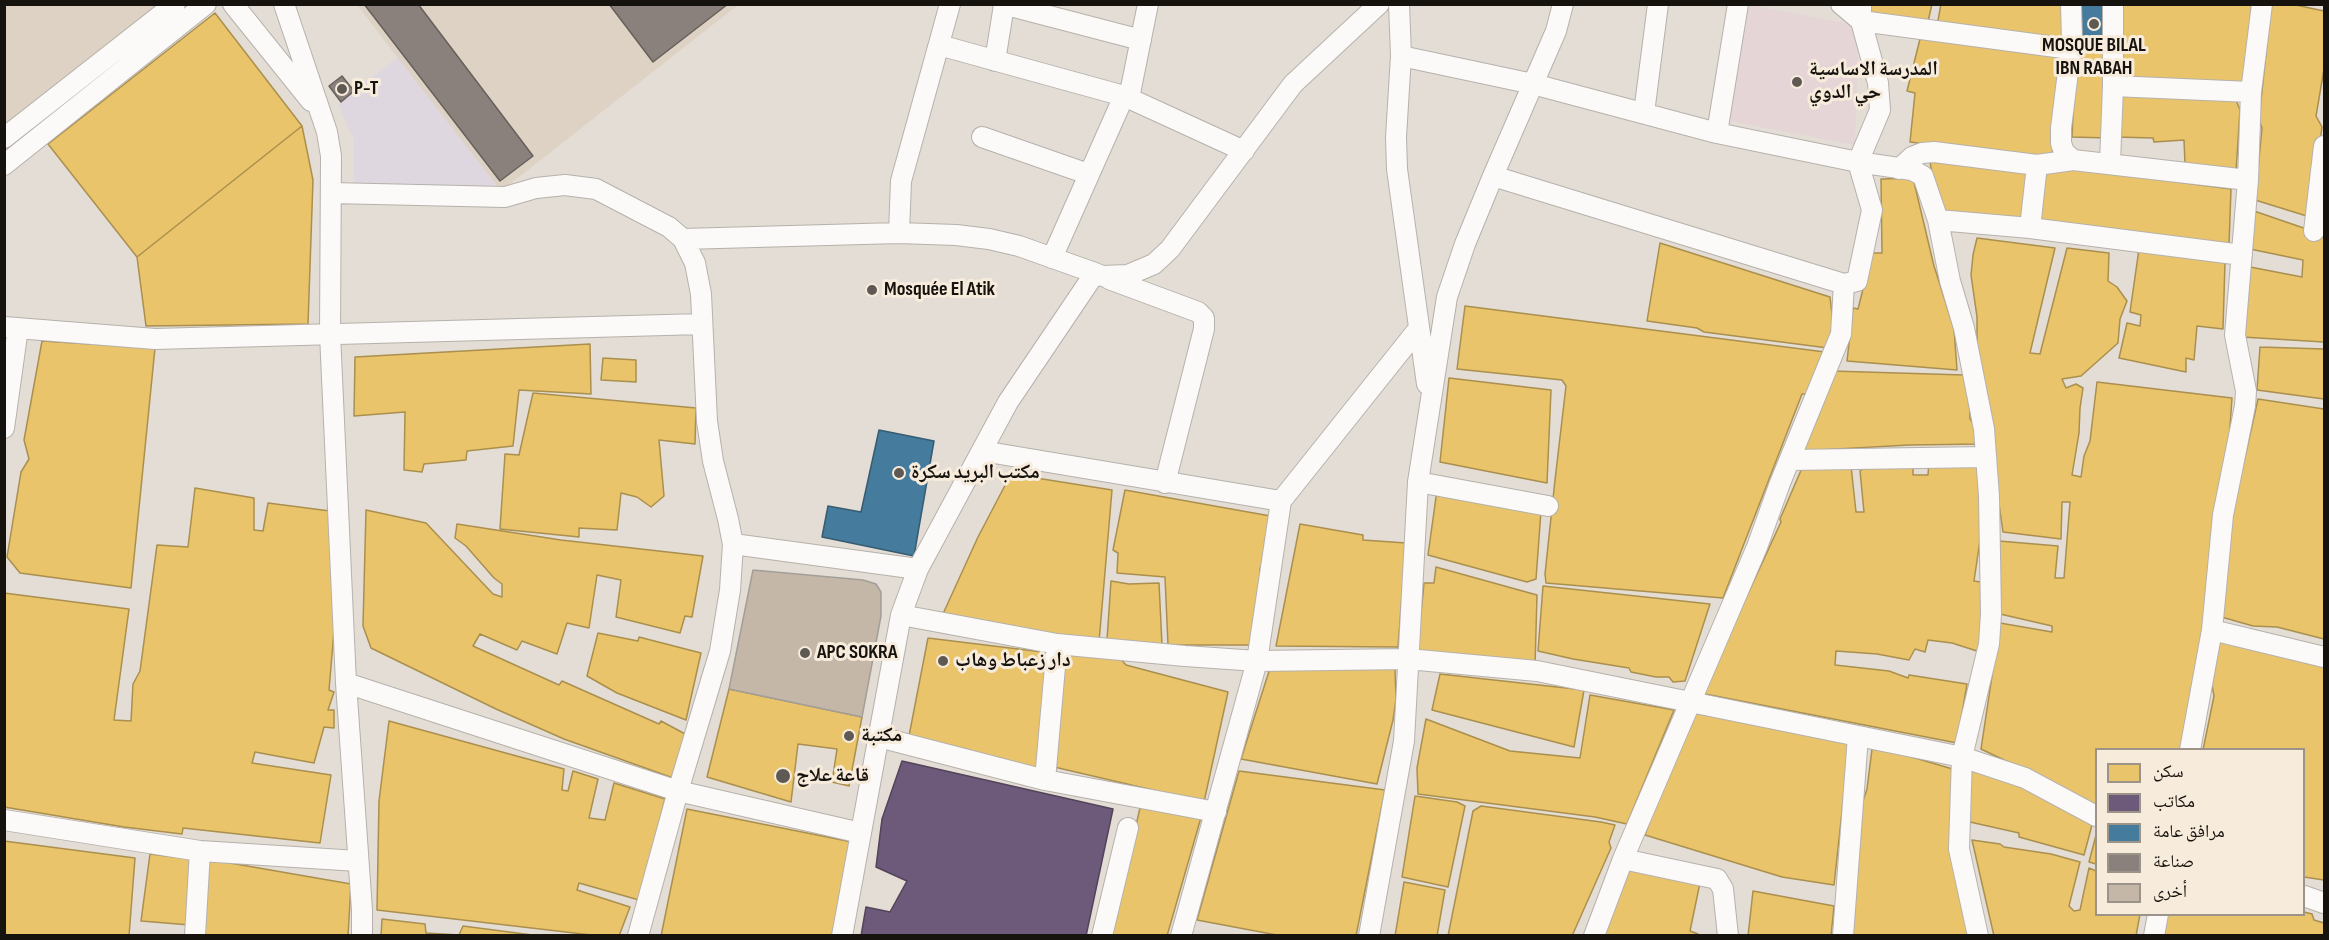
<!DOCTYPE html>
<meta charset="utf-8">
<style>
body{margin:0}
#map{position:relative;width:2329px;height:940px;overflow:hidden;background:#e3ddd5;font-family:"Sofia Sans Condensed","Noto Naskh Arabic",sans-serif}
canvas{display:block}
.frame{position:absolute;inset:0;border:6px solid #16120d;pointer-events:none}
.legend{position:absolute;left:2095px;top:748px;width:210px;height:168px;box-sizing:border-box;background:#f7ebdc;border:2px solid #9d9489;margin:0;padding:8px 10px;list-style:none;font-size:18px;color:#16120d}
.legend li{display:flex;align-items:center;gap:12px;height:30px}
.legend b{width:30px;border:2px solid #9d9489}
</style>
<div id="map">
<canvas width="2329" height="940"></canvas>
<div class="frame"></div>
<ul class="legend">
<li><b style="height:16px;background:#e9c46a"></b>سكن</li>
<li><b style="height:16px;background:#6d597a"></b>مكاتب</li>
<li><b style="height:16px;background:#457b9d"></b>مرافق عامة</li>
<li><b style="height:16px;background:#8a817c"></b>صناعة</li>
<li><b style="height:16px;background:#c4b7a8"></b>أخرى</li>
</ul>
</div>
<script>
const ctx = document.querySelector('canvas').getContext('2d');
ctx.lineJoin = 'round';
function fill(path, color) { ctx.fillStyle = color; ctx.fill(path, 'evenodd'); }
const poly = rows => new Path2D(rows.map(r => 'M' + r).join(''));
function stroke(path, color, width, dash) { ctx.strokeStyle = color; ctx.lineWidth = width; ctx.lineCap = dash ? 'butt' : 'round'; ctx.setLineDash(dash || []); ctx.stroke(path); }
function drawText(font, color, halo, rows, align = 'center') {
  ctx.font = font + ' "Sofia Sans Condensed","Noto Naskh Arabic",sans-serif'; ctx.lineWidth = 6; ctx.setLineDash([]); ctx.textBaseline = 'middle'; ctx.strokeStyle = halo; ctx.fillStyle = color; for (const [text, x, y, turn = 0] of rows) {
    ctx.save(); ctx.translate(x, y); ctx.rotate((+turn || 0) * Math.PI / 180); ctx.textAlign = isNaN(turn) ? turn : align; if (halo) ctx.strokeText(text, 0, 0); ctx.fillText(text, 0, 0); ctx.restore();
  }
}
fill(poly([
 [398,57,496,184,485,191,354,186,354,140,338,104]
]), '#ded7df');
fill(poly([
 [4,5,158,5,5,130],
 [357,5,738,5,501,191]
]), '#ddd2c3');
fill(poly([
 [1749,5,1850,24,1858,43,1855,145,1730,121]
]), '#e5d5d7');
const homes = poly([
 [1866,4,1932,4,1927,26,1871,21,1866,4],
 [1941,4,2069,4,2067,44,1937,26,1941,4],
 [2121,4,2252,4,2244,86,2116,80,2121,4],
 [2271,4,2291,4,2324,11,2324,69,2316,116,2322,127,2310,217,2255,200,2262,128,2259,120,2271,4],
 [215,13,302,126,137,257,48,144,215,13],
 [1921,35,2064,53,2052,156,1964,149,1910,142,1915,93,1907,91,1921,35],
 [2076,44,2109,44,2108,138,2072,137,2076,44],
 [2117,95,2234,95,2240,110,2236,171,2185,164,2184,140,2154,142,2153,138,2116,137,2117,95],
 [302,126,313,180,308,324,146,326,137,257,302,126],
 [1930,162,2031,168,2027,221,1938,210,1930,162],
 [2041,167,2094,171,2231,189,2229,245,2034,219,2041,167],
 [1913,178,1934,266,1954,329,1957,370,1847,361,1853,308,1858,309,1872,253,1882,253,1881,179,1913,178],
 [2254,211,2324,235,2324,342,2242,337,2250,267,2302,277,2303,260,2250,249,2254,211],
 [1977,238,2055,248,2030,353,2040,354,2067,248,2109,253,2108,281,2117,287,2127,301,2120,319,2118,343,2081,376,2062,379,2066,388,2076,384,2083,388,2080,408,2079,433,2072,475,2081,477,2084,456,2090,441,2097,382,2232,398,2227,470,2207,605,2181,750,2096,750,2096,811,2027,771,1981,749,2000,623,2052,632,2052,626,2000,614,1999,541,2058,546,2055,578,2064,578,2070,502,2062,502,2061,539,2003,532,1991,449,1977,370,1977,317,1971,275,1973,255,1977,238],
 [1660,243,1830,297,1833,323,1828,348,1704,332,1697,328,1647,321,1660,243],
 [2139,249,2225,262,2223,329,2197,326,2194,360,2186,358,2186,372,2119,358,2127,323,2140,326,2141,315,2130,312,2139,249],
 [1465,306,1825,352,1809,394,1802,394,1723,598,1546,583,1545,574,1555,480,1566,386,1562,380,1457,369,1465,306],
 [42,341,155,348,131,588,20,573,7,557,21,472,29,459,24,440,42,341],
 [590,344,591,394,519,390,513,446,467,451,466,460,424,464,422,472,404,470,405,412,354,416,355,357,590,344],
 [2260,347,2324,349,2324,399,2257,390,2260,347],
 [603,358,636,360,636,382,601,380,603,358],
 [1832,371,1964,375,1969,388,1970,419,1980,432,1980,444,1909,445,1801,451,1832,371],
 [1449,378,1551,390,1547,483,1440,462,1449,378],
 [533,393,696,408,695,444,659,440,664,496,651,507,637,497,621,493,617,530,579,528,579,537,500,529,505,454,519,455,533,393],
 [2258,399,2324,409,2324,639,2277,627,2253,626,2218,616,2230,524,2258,399],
 [1929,459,1982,461,1983,520,1974,581,1986,583,1980,652,1952,643,1928,640,1925,652,1915,649,1909,660,1877,654,1836,651,1835,665,1889,671,1908,678,1909,675,1967,684,1957,743,1705,694,1704,689,1781,522,1780,519,1802,468,1851,466,1856,512,1864,512,1860,471,1869,465,1913,460,1913,475,1928,475,1929,459],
 [1011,474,1112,490,1099,642,937,627,978,537,1011,474],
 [195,488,254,498,254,530,263,531,268,503,330,511,335,619,329,690,334,692,328,710,334,710,334,728,324,727,314,763,255,752,252,763,331,775,320,843,183,828,182,834,124,827,4,807,4,593,129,609,114,720,131,721,133,684,140,671,157,545,188,547,195,488],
 [1125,490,1276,517,1270,568,1260,568,1260,615,1257,645,1168,645,1165,577,1117,573,1118,553,1113,550,1125,490],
 [1437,490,1541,511,1536,579,1527,582,1428,555,1437,490],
 [366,510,426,523,493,594,502,597,502,584,494,578,466,546,455,538,457,524,561,540,703,556,692,617,685,616,680,633,616,617,621,580,597,575,589,628,567,623,557,654,522,641,517,650,480,634,473,646,559,685,562,681,659,724,661,721,687,735,676,779,564,739,496,709,371,648,363,626,366,510],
 [1300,524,1363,535,1363,540,1406,543,1398,647,1276,646,1300,524],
 [1436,567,1537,595,1535,666,1417,654,1424,583,1434,583,1436,567],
 [1111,581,1129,584,1159,583,1162,645,1107,640,1111,581],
 [1543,586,1710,604,1685,681,1673,682,1669,677,1656,677,1631,672,1629,668,1573,659,1538,651,1543,586],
 [598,633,638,641,639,637,701,653,686,720,617,693,587,676,598,633],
 [928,638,1051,653,1038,772,908,741,928,638],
 [2220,638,2324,666,2324,880,2304,877,2304,750,2203,750,2214,696,2212,685,2220,638],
 [1067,652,1119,657,1126,665,1228,692,1204,802,1050,766,1067,652],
 [1271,665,1395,669,1396,699,1393,720,1377,784,1241,759,1271,665],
 [1440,674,1584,690,1574,747,1432,710,1440,674],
 [729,689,862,717,849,786,832,782,837,749,798,744,791,802,707,777,729,689],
 [1590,695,1674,710,1627,824,1595,817,1418,794,1417,768,1426,719,1510,751,1580,758,1590,695],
 [1688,711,1850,738,1834,885,1782,877,1645,835,1688,711],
 [389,721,564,769,562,790,568,791,573,771,598,779,589,818,605,820,614,783,665,799,639,900,579,883,577,890,630,907,619,936,600,936,377,910,379,801,389,721],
 [1872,749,1898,753,1956,770,1971,936,1851,936,1861,807,1867,789,1872,749],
 [1964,765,2016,779,2090,820,2092,825,2084,855,2019,837,2019,833,1961,820,1964,765],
 [1239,771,1385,790,1356,936,1282,936,1197,920,1239,771],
 [1415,796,1457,802,1465,806,1448,887,1402,877,1415,796],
 [1142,799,1202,814,1167,936,1111,936,1142,799],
 [1481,806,1601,822,1615,825,1609,842,1611,848,1572,936,1448,936,1473,811,1481,806],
 [687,809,852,842,832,936,661,936,687,809],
 [2096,835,2096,864,2089,862,2096,835],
 [1972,840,2000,844,2004,847,2051,854,2080,862,2069,906,2074,911,2080,910,2089,868,2096,871,2096,914,2140,914,2136,936,1994,936,1972,840],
 [4,841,135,858,129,936,4,936,4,841],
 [150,854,192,859,190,925,141,921,150,854],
 [207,859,351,884,348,936,201,936,207,859],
 [1626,863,1701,878,1690,931,1698,934,1698,936,1597,936,1626,863],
 [1404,882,1445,890,1437,936,1395,936,1404,882],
 [1753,891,1834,906,1831,936,1748,936,1753,891],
 [2304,912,2312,914,2314,920,2324,923,2324,936,2158,936,2163,914,2304,914,2304,912],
 [382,919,425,924,426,933,459,935,463,926,540,936,381,936,382,919]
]);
fill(homes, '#e9c46a');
stroke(homes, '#aa8f4e', 1.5);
const offices = poly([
 [902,761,1113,809,1086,936,861,936,866,907,890,912,907,881,876,867,882,819,902,761]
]);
fill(offices, '#6d597a');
stroke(offices, '#534459', 1.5);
const public = poly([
 [2080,4,2111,4,2109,44,2076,44,2080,4],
 [879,430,934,441,914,556,822,537,828,506,861,512,879,430]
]);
fill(public, '#457b9d');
stroke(public, '#375c72', 1.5);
const industry = poly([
 [364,4,418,4,533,156,500,181,364,4],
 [609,4,728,4,653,62,609,4],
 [342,76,354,91,341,102,329,86,342,76]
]);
fill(industry, '#8a817c');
stroke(industry, '#67605b', 1.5);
const building = poly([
 [753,570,863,580,876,584,881,592,881,616,862,717,729,689,753,570]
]);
fill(building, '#c4b7a8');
stroke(building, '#a39e98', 1.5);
const minor = poly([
 [233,4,311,101],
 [284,4,327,132,331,156,330,334,346,683,362,910,362,936],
 [1003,4,1141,40],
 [1399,4,1401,56,1396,137,1397,169,1427,384],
 [1841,4,1861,21,2071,49],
 [2071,4,2072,40,2061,128,2061,143,2064,152,2073,160,2248,180],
 [939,45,1124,96,1244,151],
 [1401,56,1533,84,1717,133,1858,162,1912,170,1923,176,1938,220,1950,281,1964,328,1984,429,1989,496,1991,614,1989,644,1962,757,1959,849,1978,936],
 [995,61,1004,5],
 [2113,86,2251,92],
 [1129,98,1148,4],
 [1644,113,1658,4],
 [1717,133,1738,4],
 [982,137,1088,174],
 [4,138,175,4],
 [2110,163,2113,86,2113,4],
 [4,165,206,4],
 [1899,169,1912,157,1922,153,1934,152,2037,165,2073,160],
 [1493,176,1844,284],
 [331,193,505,197,536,188,565,185,596,189,669,227,683,239],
 [1938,220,2030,228,2242,255],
 [2030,228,2037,165],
 [2314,231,2324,146],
 [899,233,901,181,950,4],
 [1052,258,1124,96],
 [1109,279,1198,312,1204,318,1204,329,1165,483],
 [4,327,155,339,702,324],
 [4,428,18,328],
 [982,451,1281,501],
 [1790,460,1986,457],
 [1418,482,1548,506],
 [733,544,918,569],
 [901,615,1057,644,1185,656,1257,661,1408,659,1537,671,1962,757,2025,778,2096,816],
 [2212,630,2324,657],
 [346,683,678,791,861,833],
 [879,737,1045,780,1216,812],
 [2190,750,2212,630,2223,515,2245,406,2246,391,2235,335,2248,180,2251,92,2262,4],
 [1045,780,1057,644],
 [4,820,200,851,358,861],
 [1623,859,1717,879,1723,889,1728,936],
 [2304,896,2324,903],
 [195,936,200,851],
 [638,936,678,791,720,651,730,590,733,544,728,519,713,461,707,421,701,294,695,263,683,239,899,233,956,235,989,239,1019,246,1095,273],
 [842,936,901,615,918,569,1008,402,1095,273,1102,276,1128,275,1154,264,1170,249,1293,84,1379,4],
 [1102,936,1128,828],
 [1181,936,1257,661,1281,501,1419,328],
 [1369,936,1404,741,1418,482,1447,297,1465,244,1493,176,1556,31,1563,4],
 [1594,936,1623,859,1757,547,1780,483,1841,334,1844,284,1857,281,1872,210,1858,162,1880,110,1878,83,1861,21,1861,4],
 [1843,936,1858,736],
 [2154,936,2158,914]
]);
stroke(minor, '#b6b1ab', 22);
stroke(minor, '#fbfaf9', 20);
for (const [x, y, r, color] of [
 [2094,24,6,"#5e5953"],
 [1797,82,6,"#5e5953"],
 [342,89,6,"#5e5953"],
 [872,290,6,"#5e5953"],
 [899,473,6,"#5e5953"],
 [805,653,6,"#5e5953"],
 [943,661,6,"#5e5953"],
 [849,736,6,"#5e5953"],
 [783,776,8,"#5e5953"]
]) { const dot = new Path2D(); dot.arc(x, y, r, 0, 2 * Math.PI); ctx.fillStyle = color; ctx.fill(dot); stroke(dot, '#f7ebdc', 2); }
drawText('bold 20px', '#16120d', '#f7ebdc', [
 ["MOSQUE BILAL",2094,46,"center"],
 ["IBN RABAH",2094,69,"center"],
 ["المدرسة الاساسية",1809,70],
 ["حي الدوي",1809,93],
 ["P-T",354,89],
 ["Mosquée El Atik",884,290],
 ["مكتب البريد سكرة",911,473],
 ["APC SOKRA",817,653],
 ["دار زعباط وهاب",955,661],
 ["مكتبة",861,736],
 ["قاعة علاج",796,776]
], 'left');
</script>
